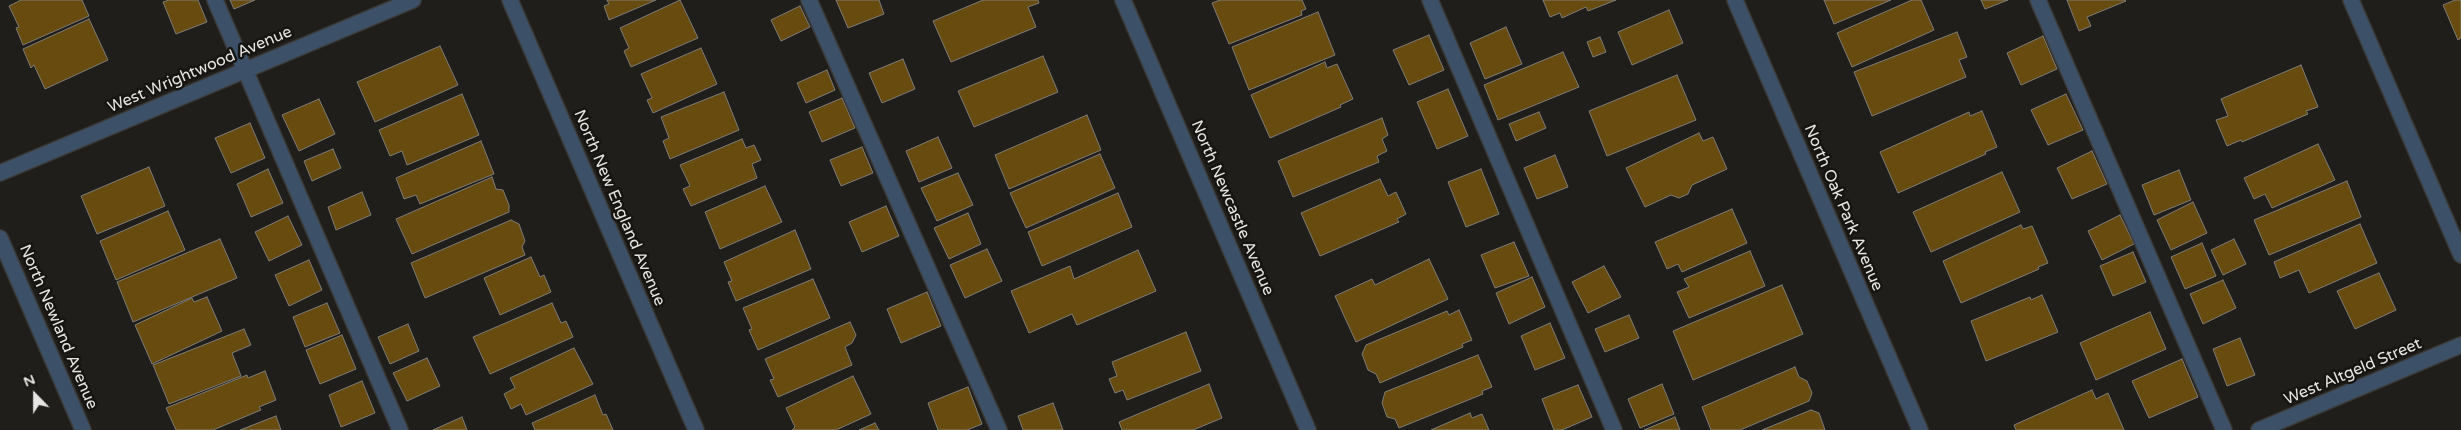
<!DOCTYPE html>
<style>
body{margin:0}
#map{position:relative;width:2461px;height:430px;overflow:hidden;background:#1f1e1b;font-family:"Varela Round",sans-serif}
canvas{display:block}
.north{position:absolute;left:10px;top:370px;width:50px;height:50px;-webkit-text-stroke:4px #161512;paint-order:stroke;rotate:338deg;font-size:14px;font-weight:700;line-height:20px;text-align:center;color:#e6e5e3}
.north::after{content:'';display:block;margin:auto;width:18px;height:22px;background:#e6e5e3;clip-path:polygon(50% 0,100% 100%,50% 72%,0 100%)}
</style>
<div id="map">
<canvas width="2461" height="430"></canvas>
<div class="north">N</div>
</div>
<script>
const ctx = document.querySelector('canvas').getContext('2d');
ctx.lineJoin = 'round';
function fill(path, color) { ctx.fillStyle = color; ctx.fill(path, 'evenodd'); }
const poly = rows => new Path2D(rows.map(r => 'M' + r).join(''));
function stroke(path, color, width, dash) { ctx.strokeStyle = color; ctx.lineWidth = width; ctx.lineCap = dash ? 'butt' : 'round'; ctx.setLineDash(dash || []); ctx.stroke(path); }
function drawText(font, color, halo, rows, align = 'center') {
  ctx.font = font + ' "Varela Round",sans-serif'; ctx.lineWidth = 5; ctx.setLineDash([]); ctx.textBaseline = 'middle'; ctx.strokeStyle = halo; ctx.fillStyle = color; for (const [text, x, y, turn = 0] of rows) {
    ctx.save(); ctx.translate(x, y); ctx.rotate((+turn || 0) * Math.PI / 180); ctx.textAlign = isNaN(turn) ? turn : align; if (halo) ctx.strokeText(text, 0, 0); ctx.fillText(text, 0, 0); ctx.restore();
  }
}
const building = poly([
 [21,0,82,0,89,16,23,45,16,28,19,27,9,6,21,0],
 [169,0,198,0,207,22,176,34,163,2,169,0],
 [230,0,255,0,234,9,230,0],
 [607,0,656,0,609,20,604,6,609,4,607,0],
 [680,0,698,38,631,67,624,51,629,48,620,28,680,0],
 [836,0,879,0,884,14,848,28,836,0],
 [983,0,1038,0,1039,3,1028,7,1036,27,951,62,933,21,983,0],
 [1220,0,1302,0,1306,9,1301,11,1302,15,1229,44,1212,3,1220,0],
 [1543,0,1616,0,1588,11,1586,7,1562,18,1560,13,1550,17,1543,0],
 [1824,0,1891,0,1834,24,1824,0],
 [1912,0,1921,0,1934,30,1852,67,1837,33,1912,0],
 [1981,0,2008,0,1985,9,1981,0],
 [2067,0,2125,0,2126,1,2087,17,2091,26,2079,31,2067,0],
 [2455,0,2461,0,2461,38,2458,40,2443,5,2455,0],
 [800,6,810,27,781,41,771,20,800,6],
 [1669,10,1683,43,1632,65,1618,32,1669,10],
 [1318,12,1335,55,1249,90,1232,47,1318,12],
 [89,19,108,60,45,89,34,65,31,68,23,49,89,19],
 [1506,27,1522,64,1485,79,1470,43,1506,27],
 [1957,32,1967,57,1959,60,1966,77,1872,116,1854,72,1957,32],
 [1429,35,1444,70,1409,85,1393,50,1429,35],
 [2043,36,2057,69,2021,85,2007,53,2043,36],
 [1600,37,1606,52,1593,57,1587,42,1600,37],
 [440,46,458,85,375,122,357,82,440,46],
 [701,48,717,84,653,113,647,100,652,98,641,74,701,48],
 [1563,52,1579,87,1498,120,1484,85,1563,52],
 [1043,56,1058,92,974,127,958,91,1043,56],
 [903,59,915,89,882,103,869,73,903,59],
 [1325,62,1327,68,1337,64,1353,99,1340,105,1341,107,1270,138,1251,95,1325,62],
 [2301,65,2318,107,2306,111,2308,114,2242,142,2241,140,2227,146,2216,120,2228,116,2221,99,2301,65],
 [827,70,835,90,806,103,797,83,827,70],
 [1677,75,1696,120,1607,156,1589,111,1677,75],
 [1448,89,1468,136,1437,149,1417,102,1448,89],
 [724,92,739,130,670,159,663,141,669,138,661,117,724,92],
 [462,94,479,135,407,165,402,151,390,156,379,130,462,94],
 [2066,94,2083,130,2048,145,2031,110,2066,94],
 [842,98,855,128,822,142,809,112,842,98],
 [319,99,335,134,299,151,282,115,319,99],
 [1982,111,1997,147,1985,152,1986,154,1898,193,1880,152,1969,112,1970,116,1982,111],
 [1539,112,1546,128,1516,141,1509,124,1539,112],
 [1087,115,1101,150,1009,189,995,155,1087,115],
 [1382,118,1388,135,1382,139,1387,151,1377,156,1379,162,1293,197,1278,161,1382,118],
 [250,123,265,158,231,173,215,138,250,123],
 [1699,133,1703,141,1713,137,1727,169,1692,185,1688,194,1679,198,1671,195,1645,207,1626,168,1699,133],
 [938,137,952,168,919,182,906,151,938,137],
 [742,139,746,148,754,145,761,160,752,164,757,178,691,206,683,189,690,186,680,165,742,139],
 [481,141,494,174,420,204,416,195,404,199,396,178,481,141],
 [2318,144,2335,180,2272,208,2265,194,2254,199,2244,178,2318,144],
 [862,147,873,173,841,186,830,160,862,147],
 [333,149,341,168,312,181,304,161,333,149],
 [2092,151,2107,184,2072,199,2057,168,2092,151],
 [1100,154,1115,188,1026,228,1010,193,1100,154],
 [1555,155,1568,187,1537,199,1524,168,1555,155],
 [149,167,165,206,97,234,81,196,149,167],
 [268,169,283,203,251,217,237,184,268,169],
 [1481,169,1499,214,1466,227,1448,182,1481,169],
 [2179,170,2191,200,2154,215,2142,185,2179,170],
 [2002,172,2020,212,1931,252,1913,212,2002,172],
 [958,173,973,205,937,221,921,188,958,173],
 [492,177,496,189,503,190,509,205,509,212,412,254,396,219,492,177],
 [1380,179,1388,196,1396,192,1406,214,1397,219,1399,222,1320,256,1301,213,1380,179],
 [2347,181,2361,217,2269,255,2254,220,2347,181],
 [765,186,782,222,720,249,705,212,765,186],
 [362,192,371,215,336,230,328,207,362,192],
 [1118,193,1132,227,1042,266,1028,232,1118,193],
 [2193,202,2207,233,2171,250,2157,220,2193,202],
 [886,206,899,236,862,252,849,222,886,206],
 [1732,209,1747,243,1682,272,1678,264,1667,269,1655,242,1732,209],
 [168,211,185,250,116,280,100,241,168,211],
 [968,213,981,244,949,259,934,228,968,213],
 [2120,215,2134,244,2102,260,2088,231,2120,215],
 [288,216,302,245,269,261,255,232,288,216],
 [511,220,519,224,525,241,522,247,525,255,425,298,411,263,511,220],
 [2360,224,2377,263,2309,293,2299,270,2280,278,2274,262,2360,224],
 [2021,225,2023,229,2032,226,2048,263,2038,267,2039,269,1961,303,1943,261,2021,225],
 [795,230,811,269,736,301,728,282,732,281,724,262,795,230],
 [220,239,237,278,133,322,117,282,220,239],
 [2234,239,2246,264,2223,275,2211,250,2234,239],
 [1514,242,1529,276,1495,288,1481,255,1514,242],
 [2202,243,2216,276,2185,289,2171,257,2202,243],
 [987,249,1002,281,965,298,950,265,987,249],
 [1138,250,1156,291,1077,325,1072,314,1029,333,1011,291,1070,266,1074,279,1138,250],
 [1750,251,1765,286,1689,318,1677,292,1689,287,1684,279,1750,251],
 [2133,252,2146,282,2113,296,2100,266,2133,252],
 [531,257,540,277,544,275,551,292,500,315,484,278,531,257],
 [1429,259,1448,299,1356,342,1335,296,1372,279,1375,285,1429,259],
 [309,260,322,290,289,306,275,275,309,260],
 [1604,266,1621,297,1588,313,1572,282,1604,266],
 [2379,273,2396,310,2355,329,2337,291,2379,273],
 [1532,277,1545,307,1509,324,1496,293,1532,277],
 [813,279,830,318,758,350,749,330,752,329,743,308,813,279],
 [2223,280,2236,308,2203,324,2190,294,2223,280],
 [1782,285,1803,334,1693,380,1673,331,1782,285],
 [927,292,941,326,901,343,887,309,927,292],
 [2042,295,2058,332,1986,361,1971,321,2030,297,2031,300,2042,295],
 [207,297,222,331,152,364,135,325,192,298,194,302,207,297],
 [327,303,340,333,305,347,293,317,327,303],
 [552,303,561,323,566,321,573,337,490,374,473,337,552,303],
 [1459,310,1472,340,1462,344,1463,347,1380,383,1376,374,1368,370,1362,354,1366,345,1447,311,1449,315,1459,310],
 [2150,312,2166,349,2096,380,2080,343,2150,312],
 [1629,315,1639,338,1605,352,1595,329,1629,315],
 [850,322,856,335,852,343,845,347,852,365,778,397,770,380,774,379,765,359,850,322],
 [1550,323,1565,358,1535,370,1521,336,1550,323],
 [408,324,419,351,390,364,378,337,408,324],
 [244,329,251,345,232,353,241,376,169,404,153,365,244,329],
 [1186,332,1201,371,1127,400,1123,390,1115,393,1109,379,1117,376,1112,362,1186,332],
 [342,335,356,369,320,384,306,350,342,335],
 [2240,338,2255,375,2227,386,2213,349,2240,338],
 [574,348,593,384,526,415,521,404,511,409,504,394,515,388,510,378,574,348],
 [1478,355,1492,387,1482,391,1483,394,1399,428,1395,419,1387,417,1382,403,1385,392,1478,355],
 [427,358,440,386,407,401,393,373,427,358],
 [2182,359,2198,397,2149,418,2132,381,2182,359],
 [1795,367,1799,377,1807,381,1812,393,1809,401,1740,430,1711,430,1702,407,1795,367],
 [265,371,276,400,259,407,261,410,213,430,176,430,166,408,247,375,248,378,265,371],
 [853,376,871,414,836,430,792,430,795,427,786,408,853,376],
 [362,381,375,413,341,427,329,395,362,381],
 [1209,384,1222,418,1193,430,1122,430,1119,422,1209,384],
 [1662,384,1674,414,1640,428,1628,399,1662,384],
 [1578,385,1592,417,1562,430,1554,430,1542,399,1578,385],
 [968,387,982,424,967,430,938,430,928,403,968,387],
 [2092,390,2096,399,2108,393,2124,430,2016,430,2014,425,2092,390],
 [595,395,603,415,606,414,613,430,535,430,532,423,595,395],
 [1053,403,1063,430,1023,430,1018,416,1053,403],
 [1811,410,1819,413,1825,430,1762,430,1811,410],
 [1470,413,1472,418,1482,414,1489,430,1431,430,1470,413],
 [276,416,281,430,240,430,276,416],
 [462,417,467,430,433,430,462,417],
 [1675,417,1680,430,1644,430,1675,417],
 [875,423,879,430,859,430,875,423]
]);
fill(building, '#684b0e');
stroke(building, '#7e7c79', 1);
const service = poly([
 [215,0,400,430],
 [809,0,999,430],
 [1430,0,1614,430],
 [2038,0,2224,430]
]);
const minor = poly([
 [510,0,696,430],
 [1123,0,1308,430],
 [2351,0,2461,255],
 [0,173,413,0],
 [0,238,83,430],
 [2259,430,2461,345]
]);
const tertiary = poly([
 [1735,0,1920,430]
]);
stroke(service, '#3b3a37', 18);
stroke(minor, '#3b3a37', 18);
stroke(tertiary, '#3b3a37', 18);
stroke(service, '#3c5168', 15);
stroke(minor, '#3c5168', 15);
stroke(tertiary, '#3c5168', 15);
drawText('16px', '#e6e5e3', '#161512', [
 ["West Wrightwood Avenue",200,70,-23],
 ["North New England Avenue",619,208,67],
 ["North Newcastle Avenue",1232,208,67],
 ["North Oak Park Avenue",1843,208,67],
 ["North Newland Avenue",58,327,67],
 ["West Altgeld Street",2353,372,-23]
]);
</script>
